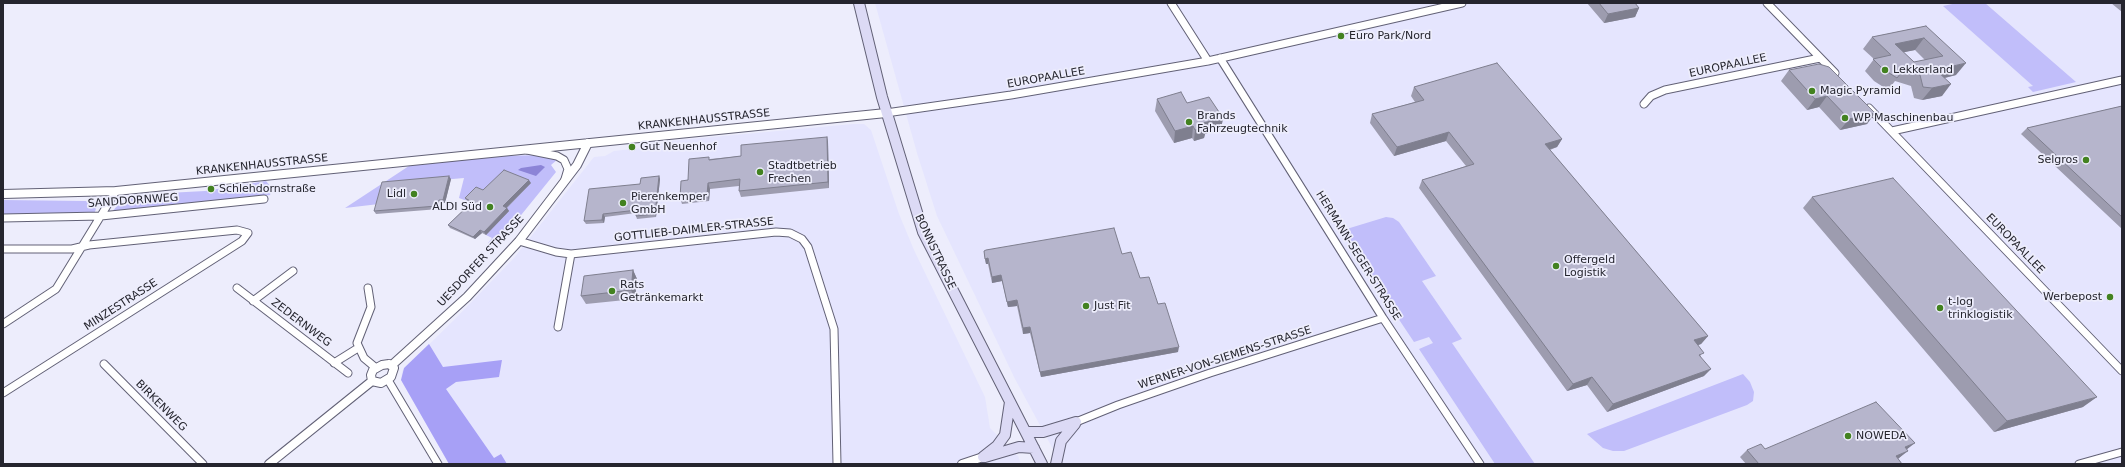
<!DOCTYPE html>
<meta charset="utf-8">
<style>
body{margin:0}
#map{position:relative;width:2125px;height:467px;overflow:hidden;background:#ededfc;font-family:"DejaVu Sans",sans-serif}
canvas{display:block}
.frame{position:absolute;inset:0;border:4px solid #25252e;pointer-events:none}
</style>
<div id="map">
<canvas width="2125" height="467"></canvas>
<div class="frame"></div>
</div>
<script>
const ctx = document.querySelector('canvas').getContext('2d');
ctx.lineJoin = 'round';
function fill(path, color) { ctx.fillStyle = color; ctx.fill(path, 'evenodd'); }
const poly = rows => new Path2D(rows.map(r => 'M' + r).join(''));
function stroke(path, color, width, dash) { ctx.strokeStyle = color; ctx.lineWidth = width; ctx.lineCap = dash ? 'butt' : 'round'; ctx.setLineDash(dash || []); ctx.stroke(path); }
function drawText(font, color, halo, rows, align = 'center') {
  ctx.font = font + ' "DejaVu Sans",sans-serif'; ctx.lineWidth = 3.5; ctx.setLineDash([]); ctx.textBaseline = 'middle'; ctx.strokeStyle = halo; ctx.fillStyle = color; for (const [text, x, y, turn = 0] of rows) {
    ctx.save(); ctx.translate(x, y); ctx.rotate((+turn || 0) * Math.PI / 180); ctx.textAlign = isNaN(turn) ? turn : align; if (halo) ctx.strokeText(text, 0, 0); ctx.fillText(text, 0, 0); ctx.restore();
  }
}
fill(poly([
 [875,3,2122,3,2122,464,1061,464,1015,379,937,216,917,153],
 [853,124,864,124,871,130,899,214,914,250,985,397,990,428,1018,456,1021,464,449,464,401,380,402,371,455,319,514,258,594,157,605,156,614,151,650,147,669,141]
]), '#e5e5fe');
fill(poly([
 [1957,3,1985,3,2076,82,2033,92,2028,87,2033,86,1943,6],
 [547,155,558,159,551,165,556,172,496,246,488,243,492,238,486,235,485,193,478,190,467,201,459,198,464,178,385,185,379,204,345,208,412,164,495,156],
 [266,181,272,188,270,195,111,213,117,206,132,197,148,194,205,191],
 [3,200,86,201,95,207,96,209,94,214,3,216],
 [1386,217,1393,218,1399,222,1436,276,1422,281,1462,339,1452,343,1535,464,1495,464,1419,349,1433,343,1429,337,1414,342,1340,231],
 [1743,374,1750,382,1754,392,1753,401,1747,405,1624,451,1613,451,1603,448,1587,434]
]), '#c1befa');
fill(poly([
 [429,344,443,367,502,360,499,377,456,382,446,389,494,458,501,454,507,464,449,464,401,380,404,368]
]), '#a7a0f6');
fill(poly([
 [541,165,545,167,536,176,518,170,521,168]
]), '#8c84d7');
const minor = poly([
 [1171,3,1208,61],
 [1767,3,1835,73],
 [1220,58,1383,318,1480,464],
 [1644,104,1651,96,1665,90,1820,58],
 [1869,108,2122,371],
 [886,113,1011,95,1208,61,1462,3],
 [1892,131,2122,80],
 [527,150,557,156,564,160,568,169,565,179],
 [3,218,101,216,264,199],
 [519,241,556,252,571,254,776,232,790,233,802,239,808,247,834,329,837,464],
 [3,249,72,249,89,245,237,230,248,233,242,241,3,393],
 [237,288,348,373],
 [368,288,371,307,357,343,364,358,376,368],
 [253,301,293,271],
 [3,324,56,289,116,191],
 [558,327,571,254],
 [334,363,358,348],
 [104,364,203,464],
 [388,380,438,464],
 [1076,422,1118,405,1210,373,1383,318],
 [2079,464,2122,452]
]);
const tertiary = poly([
 [3,194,116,191,886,113],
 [389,364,394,368,391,377,381,383,372,381,371,375,373,370,382,365,389,364],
 [392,365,467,297,519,241,577,165,588,143],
 [269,464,372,381],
 [962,464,983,457]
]);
const secondary = poly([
 [859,3,882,97,923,232,1042,464],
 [1026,432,1043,432,1076,422],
 [983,457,997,446,1005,435,1010,402],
 [985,457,1019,447,1034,448],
 [1056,464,1061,441,1075,424]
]);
stroke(minor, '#626176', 9);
stroke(tertiary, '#626176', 10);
stroke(secondary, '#626176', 12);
stroke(minor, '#fff', 7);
stroke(tertiary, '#fff', 8);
stroke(secondary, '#dcdaf5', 10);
fill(poly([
 [1587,3,1635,3,1639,8,1635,17,1604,23],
 [2111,3,2122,3,2122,12],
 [1926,26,1956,75,1945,78,1942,96,1922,100,1914,98,1911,86,1895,81,1888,90,1874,81,1865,71,1874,59,1863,49,1872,37],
 [1915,50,1925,60,1914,62,1903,52],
 [1789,70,1875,113,1867,124,1840,130,1819,107,1807,110,1781,81],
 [1414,87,1562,139,1557,147,1550,150,1708,336,1701,344,1698,345,1701,357,1704,376,1607,412,1587,385,1567,391,1419,188,1422,180,1466,166,1446,141,1394,156,1370,123,1372,114,1415,102,1411,96],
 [1157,99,1187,103,1223,118,1221,129,1205,134,1204,138,1194,141,1192,138,1174,143,1155,111],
 [2122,106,2122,229,2021,134,2027,128],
 [827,137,828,142,829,188,741,197,739,191,739,186,710,189,709,201,682,204,680,198,688,180,710,159,741,156],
 [659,176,660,179,656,217,637,219,636,216,636,213,605,217,604,223,586,224,584,221,640,184],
 [451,179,445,203,441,203,439,209,376,214,374,211],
 [531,183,507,208,509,211,486,235,482,233,475,239,450,228,448,225,471,203,467,201,465,198],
 [1812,197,2083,407,1994,432,1803,208],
 [984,251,1122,254,1158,304,1178,352,1041,377,1030,333,1023,334,1017,306,1008,307,1002,281,992,283,988,264,986,264],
 [633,270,637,279,635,299,586,304,581,296],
 [1765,449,1907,449,1899,458,1898,459,1902,464,1746,464,1740,457,1747,450]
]), '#9d9caf');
fill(poly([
 [1639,8,1635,17,1604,23,1608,14],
 [1924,38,1915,50,1891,55,1895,44],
 [1966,63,1956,75,1927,82,1936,70],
 [1951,84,1942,96,1922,100,1932,88],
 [1827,96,1819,107,1807,110,1815,99],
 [1875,113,1867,124,1840,130,1849,119],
 [1223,118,1221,129,1205,134,1204,138,1194,141,1195,130,1203,123],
 [1193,126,1192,138,1174,143,1175,131],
 [1449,132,1446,141,1394,156,1397,147],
 [827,137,828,142,829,188,828,182],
 [1562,139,1557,147,1541,152,1545,144],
 [449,176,451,179,445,203,443,200],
 [659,176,660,179,656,217,655,214],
 [529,180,531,183,505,209,503,206],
 [708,183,710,189,709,201,707,195],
 [439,200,441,203,439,209,437,206],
 [507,208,509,211,486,235,484,232],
 [603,214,605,217,604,223,602,220],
 [480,230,482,233,475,239,473,237],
 [988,258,988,264,986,264,985,259],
 [633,270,637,279,635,299,631,290],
 [1001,275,1002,281,992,283,992,277],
 [1017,300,1017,306,1008,307,1007,302],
 [1030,327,1030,333,1023,334,1023,328],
 [1708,336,1701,344,1687,349,1694,340],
 [1179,347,1178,352,1041,377,1040,372],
 [1711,369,1704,376,1607,412,1613,404],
 [1592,377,1587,385,1567,391,1573,384],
 [2097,397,2083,407,1994,432,2007,421],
 [1915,443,1906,450,1905,447],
 [1908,451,1899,458,1887,464,1896,456]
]), '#7f7f8f');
const building = poly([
 [1599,3,1635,3,1639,8,1608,14,1599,3],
 [1926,26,1966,63,1936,70,1951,84,1932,88,1923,87,1920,75,1904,69,1897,78,1883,69,1873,59,1891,55,1872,37,1926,26],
 [1924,38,1943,56,1914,62,1895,44,1924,38],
 [1497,63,1562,139,1545,144,1708,336,1694,340,1704,353,1699,355,1711,369,1613,404,1592,377,1573,384,1422,180,1474,164,1449,132,1397,147,1372,114,1424,100,1414,87,1497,63],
 [1819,64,1829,67,1875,113,1849,119,1827,96,1815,99,1789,70,1819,64],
 [1181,92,1187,103,1209,97,1223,118,1203,123,1206,127,1195,130,1193,126,1175,131,1157,99,1181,92],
 [2122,106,2122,217,2027,128,2122,106],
 [827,137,828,182,739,191,740,179,708,183,707,195,680,198,681,181,688,180,689,159,709,157,709,160,741,156,741,145,827,137],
 [504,170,529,180,503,206,507,208,484,232,480,230,473,237,448,225,472,202,465,198,476,187,483,190,504,170],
 [449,176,443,200,439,200,437,206,374,211,382,182,449,176],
 [659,176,655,214,636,216,637,210,603,214,602,220,584,221,589,189,640,184,641,178,659,176],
 [1893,178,2097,397,2007,421,1812,197,1893,178],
 [1114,228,1122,254,1131,252,1140,278,1149,277,1158,304,1165,303,1179,347,1040,372,1030,327,1023,328,1017,300,1007,302,1001,275,992,277,988,258,985,259,984,251,986,250,1114,228],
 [633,270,631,290,581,296,584,276,633,270],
 [1876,402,1915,443,1905,447,1908,451,1896,456,1902,464,1759,464,1747,450,1761,444,1765,449,1876,402]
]);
fill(building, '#b6b5cc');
stroke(building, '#7f7f8f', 1);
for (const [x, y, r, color] of [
 [1341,36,4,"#438220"],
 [1885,70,4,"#438220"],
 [1812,91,4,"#438220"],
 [1845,118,4,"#438220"],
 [1189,122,4,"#438220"],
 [632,147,4,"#438220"],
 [2086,160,4,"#438220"],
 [760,172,4,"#438220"],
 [211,189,4,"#438220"],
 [414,194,4,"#438220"],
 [623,203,4,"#438220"],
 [490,207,4,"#438220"],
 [1556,266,4,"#438220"],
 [612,291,4,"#438220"],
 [2110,297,4,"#438220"],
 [1086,306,4,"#438220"],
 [1940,308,4,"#438220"],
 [1848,436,4,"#438220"]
]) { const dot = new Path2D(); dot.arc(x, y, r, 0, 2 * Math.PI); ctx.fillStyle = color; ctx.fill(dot); stroke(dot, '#ededfc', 1.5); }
drawText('11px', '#25252e', '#ededfc', [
 ["Euro Park/Nord",1349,36],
 ["Lekkerland",1893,70],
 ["Magic Pyramid",1820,91],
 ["Brands",1197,116],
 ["Fahrzeugtechnik",1197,129],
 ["WP Maschinenbau",1853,118],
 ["Gut Neuenhof",640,147],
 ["Selgros",2078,160,"right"],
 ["Stadtbetrieb",768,166],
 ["Frechen",768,179],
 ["Schlehdornstraße",219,189],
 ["Lidl",406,194,"right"],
 ["Pierenkemper",631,197],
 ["GmbH",631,210],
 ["ALDI Süd",482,207,"right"],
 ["Offergeld",1564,260],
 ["Logistik",1564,273],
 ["Rats",620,285],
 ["Getränkemarkt",620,298],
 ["Werbepost",2102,297,"right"],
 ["t-log",1948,302],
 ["trinklogistik",1948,315],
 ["Just Fit",1094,306],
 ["NOWEDA",1856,436]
], 'left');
drawText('11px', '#25252e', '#ededfc', [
 ["EUROPAALLEE",1728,66,-12],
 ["EUROPAALLEE",1046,78,-10],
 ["KRANKENHAUSSTRASSE",704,120,-6],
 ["KRANKENHAUSSTRASSE",262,165,-6],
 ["SANDDORNWEG",133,201,-4],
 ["GOTTLIEB-DAIMLER-STRASSE",694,230,-6],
 ["EUROPAALLEE",2015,244,46],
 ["BONNSTRASSE",935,252,65],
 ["HERMANN-SEGER-STRASSE",1358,256,58],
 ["UESDORFER STRASSE",481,261,-47],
 ["MINZESTRASSE",121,305,-33],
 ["ZEDERNWEG",301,323,37],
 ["WERNER-VON-SIEMENS-STRASSE",1225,358,-18],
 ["BIRKENWEG",161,406,45]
]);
</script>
